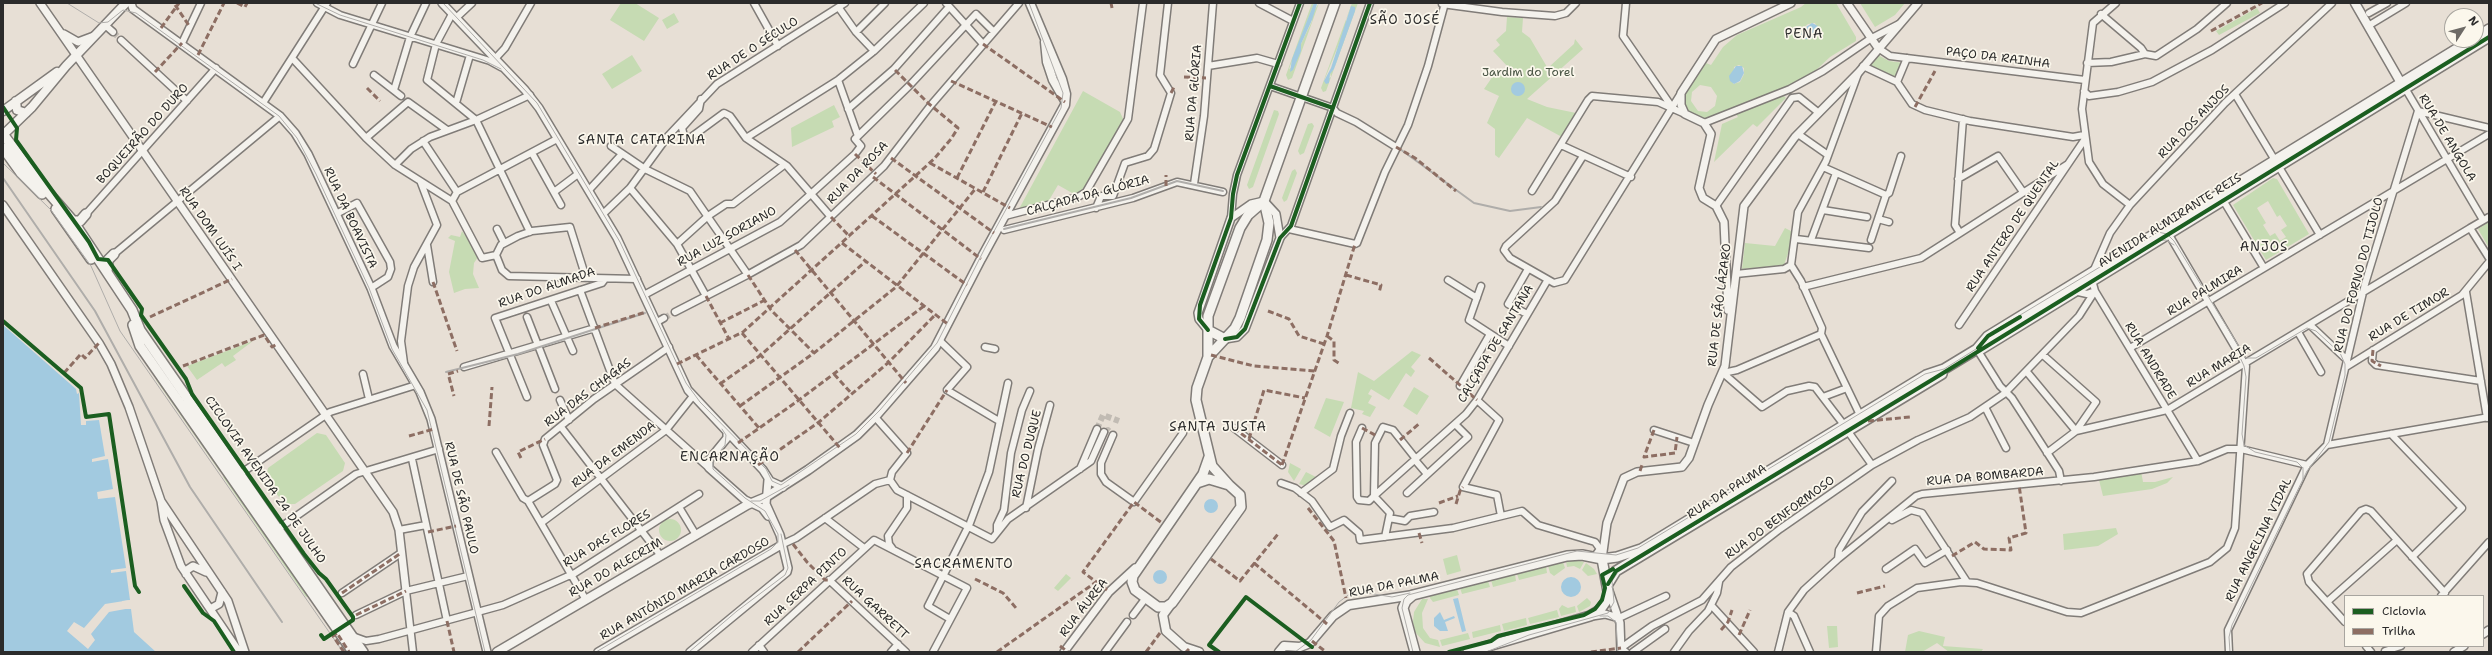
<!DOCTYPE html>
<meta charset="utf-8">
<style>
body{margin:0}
#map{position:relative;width:2492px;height:655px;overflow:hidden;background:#e7dfd5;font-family:"Shantell Sans",sans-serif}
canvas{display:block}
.frame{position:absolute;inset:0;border:4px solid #2b2b2b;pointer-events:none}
.legend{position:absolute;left:2344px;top:595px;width:140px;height:52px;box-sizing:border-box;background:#fbf7ec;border:1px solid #a8a59f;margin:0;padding:5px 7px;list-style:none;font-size:12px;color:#2b2b2b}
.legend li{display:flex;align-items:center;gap:8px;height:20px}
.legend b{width:20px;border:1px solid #a8a59f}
.north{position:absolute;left:2444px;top:8px;width:40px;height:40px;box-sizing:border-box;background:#fbf7ec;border:1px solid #a8a59f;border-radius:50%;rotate:54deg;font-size:11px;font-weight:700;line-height:16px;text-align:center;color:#2b2b2b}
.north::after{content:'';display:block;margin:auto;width:14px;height:18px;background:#6d6a66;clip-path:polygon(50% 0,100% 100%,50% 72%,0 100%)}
</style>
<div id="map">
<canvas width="2492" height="655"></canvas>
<div class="frame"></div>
<ul class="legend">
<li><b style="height:5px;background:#1b5e20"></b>Ciclovia</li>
<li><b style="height:5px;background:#8d6e63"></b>Trilha</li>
</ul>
<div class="north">N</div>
</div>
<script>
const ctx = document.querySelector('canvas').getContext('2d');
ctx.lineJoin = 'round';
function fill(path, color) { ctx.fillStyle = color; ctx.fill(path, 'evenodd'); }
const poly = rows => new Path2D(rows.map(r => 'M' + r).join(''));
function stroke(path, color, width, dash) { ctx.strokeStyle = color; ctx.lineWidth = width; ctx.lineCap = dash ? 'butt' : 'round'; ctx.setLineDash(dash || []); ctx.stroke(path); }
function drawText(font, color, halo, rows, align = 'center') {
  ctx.font = font + ' "Shantell Sans",sans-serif'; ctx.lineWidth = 3.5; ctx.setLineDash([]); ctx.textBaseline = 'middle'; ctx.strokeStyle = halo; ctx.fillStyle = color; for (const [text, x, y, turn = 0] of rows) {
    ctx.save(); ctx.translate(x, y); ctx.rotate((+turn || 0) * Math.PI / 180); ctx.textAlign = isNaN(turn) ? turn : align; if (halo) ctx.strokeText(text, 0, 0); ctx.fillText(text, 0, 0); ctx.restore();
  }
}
fill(poly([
 [621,3,635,3,659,18,644,41,610,20],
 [1312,3,1314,3,1313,6,1289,69,1294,66,1301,44,1312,21,1312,14,1319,3,1292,78,1288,80,1286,75],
 [1352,3,1358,3,1326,91,1323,92,1321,88],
 [1351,8,1350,24,1345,32,1334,69,1330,73,1331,77,1324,81,1347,24,1346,20],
 [1806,3,1836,3,1856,37,1856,41,1830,57,1812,74,1779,91,1786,98,1757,127,1753,124,1714,162,1722,124,1738,117,1736,114,1721,120,1719,116,1706,120,1696,119,1684,109,1683,92,1706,63,1711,65,1723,47,1737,35,1801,7],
 [1815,23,1818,30,1812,38,1803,28,1808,24],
 [1739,65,1744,68,1744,74,1740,82,1733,84,1734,67],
 [1700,85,1711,87,1717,96,1715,106,1707,112,1698,111,1691,101,1692,92],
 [1860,3,1905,3,1895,15,1875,27],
 [2257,8,2260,13,2219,35,2216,31],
 [674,13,679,22,667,29,662,20],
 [1507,17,1523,18,1522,32,1530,38,1547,67,1549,67,1574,44,1575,39,1583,49,1527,99,1547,107,1576,113,1562,137,1527,118,1499,158,1495,155,1495,129,1487,123,1499,96,1484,89,1493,76,1496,78,1508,67,1493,51,1500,45,1496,40,1506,31],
 [632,55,642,71,612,89,602,74],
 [1878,55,1889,61,1904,63,1897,80,1869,66],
 [1083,91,1120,112,1124,121,1083,192,1074,194,1058,185,1048,202,1019,209],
 [834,105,840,117,832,121,834,127,792,147,791,128],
 [1274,110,1278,111,1279,114,1253,187,1249,189,1247,185],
 [1312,123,1314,126,1304,153,1300,155,1298,151,1308,124],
 [1295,169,1297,173,1287,200,1284,202,1282,198,1292,171],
 [2273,178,2277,179,2309,234,2266,260,2233,205],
 [2268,201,2277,217,2280,215,2287,226,2281,230,2286,237,2280,241,2275,233,2270,236,2263,225,2266,223,2257,208],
 [2489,222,2489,248,2478,229],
 [1785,228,1795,233,1784,265,1742,269,1745,243,1775,246],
 [462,231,477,252,478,257,474,263,473,274,479,288,465,289,454,293,449,272,455,241,448,238,451,235,460,237],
 [253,341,233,356,236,360,225,367,222,363,197,380,187,366],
 [1412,351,1421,355,1411,367,1415,371,1411,377,1406,373,1389,400,1371,389,1368,394,1372,396,1368,403,1376,407,1370,417,1362,414,1364,411,1351,408,1358,372,1374,381],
 [158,379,222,470,220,472,156,380],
 [1414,387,1429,396,1417,415,1403,406],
 [1326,398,1344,402,1330,437,1314,428],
 [317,433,326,435,345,463,343,471,295,504,284,504,266,479,268,468],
 [1290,463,1301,469,1294,481,1288,472],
 [2141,471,2143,482,2155,482,2173,477,2167,483,2152,489,2103,496,2099,480,2101,478],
 [1306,472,1320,479,1307,486,1299,484],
 [225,475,310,595,306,597,223,477],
 '659 530a11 11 0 1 1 22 0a11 11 0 1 1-22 0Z',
 [2116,528,2118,534,2098,546,2064,550,2063,534],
 [1457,555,1461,571,1447,575,1443,559],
 [1576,560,1584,562,1580,569,1574,566,1567,567,1566,561],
 [1563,562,1565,568,1554,576,1550,573,1548,566],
 [1586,563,1594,569,1597,574,1588,576,1582,570],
 [1546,566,1547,573,1519,580,1517,574],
 [1066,574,1071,578,1058,591,1054,588],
 [1515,574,1516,581,1493,587,1491,580],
 [1488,581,1490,587,1462,594,1460,588],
 [1457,589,1459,595,1433,602,1430,598,1429,596],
 [1587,598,1591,602,1590,606,1579,612,1577,606],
 [1422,599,1428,599,1422,613,1423,628,1430,638,1438,640,1440,647,1425,643,1415,632,1413,622,1414,612],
 [1562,605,1568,608,1575,606,1576,612,1561,616,1559,609],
 [1557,610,1559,617,1530,624,1528,618],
 [1526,618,1527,625,1504,631,1502,624],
 [1500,625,1501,631,1473,638,1472,632],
 [1827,626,1837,626,1838,647,1829,648],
 [1919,631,1945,637,1943,646,1983,649,1981,652,1949,652,1937,643,1922,652,1905,652,1908,635],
 [1468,633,1470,639,1442,646,1440,640]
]), '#c6dbb3');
fill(poly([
 [1314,3,1317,4,1312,20,1301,44,1301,51,1293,70,1290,72,1292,59],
 [1351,6,1355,7,1355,11,1334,69,1330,74,1329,83,1326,84,1324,81,1331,68],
 [1812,23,1818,26,1817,33,1811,39,1803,39,1801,36,1802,30],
 [1736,66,1742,66,1744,73,1740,81,1734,84,1730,81,1729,76],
 '1511 89a7 7 0 1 1 14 0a7 7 0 1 1-14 0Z',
 [3,325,76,389,77,394,79,393,81,425,86,425,86,421,99,420,105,456,92,459,92,462,108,459,113,489,97,492,98,499,115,497,126,568,111,570,111,573,126,571,130,600,122,601,123,609,131,609,134,632,156,652,3,652],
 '1204 506a7 7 0 1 1 14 0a7 7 0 1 1-14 0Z',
 '1153 577a7 7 0 1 1 14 0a7 7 0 1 1-14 0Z',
 '1561 587a10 10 0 1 1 20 0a10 10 0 1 1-20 0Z',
 [1458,598,1466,631,1462,632,1453,599],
 [1440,612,1444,620,1454,616,1455,618,1445,622,1448,631,1440,631,1434,626,1434,618]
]), '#a2cae0');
fill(poly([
 [130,600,131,602,124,603,125,607,131,607,131,608,109,612,91,634,95,640,88,649,67,631,74,622,84,628,105,604]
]), '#e7dfd5');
stroke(poly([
 [113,32,121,40],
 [664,318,675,312],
 [1097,429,1103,415,1119,421],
 [1104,432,1108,430,1113,435]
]), '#c1bbb3', 6, [6, 3]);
const minor = poly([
 [317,3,340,15,490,61,501,67],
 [754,3,778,46],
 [946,3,983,44],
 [1259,3,1293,21],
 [1626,3,1623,36,1672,107],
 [2116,3,2093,23,2082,109,2089,162,2103,184,2130,205],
 [1442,4,1502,12,1555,16,1566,13,1576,3],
 [839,8,856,32,874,51],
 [2369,13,2387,3],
 [452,14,436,44,427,80,476,120,530,232],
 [2101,14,2141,48,2145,54],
 [456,18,472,3],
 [105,25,113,32],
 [2368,26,2406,3],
 [856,32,885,3],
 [121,40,187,101],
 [182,43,201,3],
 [1878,48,1890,56,2085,80],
 [293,59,366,138,395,165,452,201,482,258,496,255],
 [493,61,505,48,531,3],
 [2087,63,2111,62,2145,54,2156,56,2197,29,2227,3],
 [353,64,382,3],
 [1208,66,1257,58,1278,64],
 [1863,66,1897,82,1907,58],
 [374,75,401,96],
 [838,80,858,136],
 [1897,82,1912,104,1925,110,1970,121,2073,137,2084,135],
 [1270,86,1333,108,1337,113,1356,122,1396,147],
 [2405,88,2483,220],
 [394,90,410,37,426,3],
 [2084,91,2089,96,2118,92,2152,82,2212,50,2285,3],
 [2235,94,2320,235],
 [701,99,699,109,682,128,684,136,690,138,724,113,730,116,746,138,787,166,831,217],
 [263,103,327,3],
 [456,103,470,55],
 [848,109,894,69,949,7],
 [2418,111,2489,128],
 [1704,123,1790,89,1823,71,1870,39,1899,24],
 [1798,134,1828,155],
 [366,138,408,102,447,130],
 [746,138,838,80,874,51,924,3],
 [423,141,457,192],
 [1561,145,1631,177],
 [611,146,645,169,690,191,748,275],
 [532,153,561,205],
 [1583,156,1555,201,1506,246,1504,250,1510,258,1554,283,1565,280,1681,93],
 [395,165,411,149,430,137,476,120,530,95],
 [1823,167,1886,195],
 [1958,179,1998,156,2023,192],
 [1194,184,1204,116,1213,3],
 [630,188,677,244,706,296],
 [589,190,622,154],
 [1532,191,1588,100,1592,96,1658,102,1685,114],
 [554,192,578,174],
 [1886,195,1889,193,1901,156],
 [2223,200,2264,268],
 [452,201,457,192,557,139],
 [1716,206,1792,98,1799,97,1819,113],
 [1096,208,1101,196,1113,196,1125,163,1148,156,1154,149,1171,93,1160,75,1168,3],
 [1823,210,1867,217],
 [86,214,216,68],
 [336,214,357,203,390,262,391,269,388,277,371,288],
 [603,214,630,188,668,136,717,84,845,3],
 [1005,216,1078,197,1086,192,1128,119,1143,3],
 [2489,217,2470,228,2489,258],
 [1231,218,1233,194,1237,175,1300,3],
 [1878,219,1889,222],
 [497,229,504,243],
 [1289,229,1355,244,1357,243,1385,172,1408,125,1428,66,1445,3],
 [1004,230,1133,198,1177,182,1223,192],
 [1960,233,1955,225,1963,119],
 [1280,238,1291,226,1370,3],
 [1796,239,1869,248],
 [1811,240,1836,173],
 [1871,240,1886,195],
 [677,244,708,216,726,204,733,204,784,165],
 [427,245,433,282],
 [114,254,280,116],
 [496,255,502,270,509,276,637,279],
 [496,255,501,245,518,236,532,231,570,227,586,278],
 [1791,265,1798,212,1826,161,1858,74],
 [1791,265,1801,281,1822,328,1821,334,1860,415],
 [2093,272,2110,233,2130,205,2225,103,2332,3],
 [1736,274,1784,269,1791,265],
 [1448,280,1477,298],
 [1481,286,1469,320,1509,346],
 [1803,287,1921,258,2068,164],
 [580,290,615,384,709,468],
 [2074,291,2087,294,2095,291,2198,461],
 [2466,292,2487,418],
 [644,295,780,222,855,154,861,146,855,139,910,85,976,14,993,31],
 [552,303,573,351],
 [675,312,749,274,801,245,884,166,931,105,1019,3],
 [1527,314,1508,304,1528,269],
 [527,317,555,389],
 [657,322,664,318],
 [1959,325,2085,139],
 [2310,325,2347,360],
 [2298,332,2321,372],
 [940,341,967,367,947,390,999,421],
 [985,347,995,349],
 [2130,348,2489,134],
 [2373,350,2372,361,2376,365,2481,381],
 [1978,351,2000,386,2012,398,2059,471,2061,481],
 [2043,355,2096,402,2076,431],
 [404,363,401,341,408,286,414,267,437,225,421,183],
 [464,367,595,328],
 [2346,367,2462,295,2489,262],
 [2027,372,2076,431],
 [1723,373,1762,407,1787,391,1809,386,1815,387,1844,425],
 [1723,373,1737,370,1821,334],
 [363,374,369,399],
 [1460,386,1490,334],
 [527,397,495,318,602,283,605,279],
 [1823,397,1847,388],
 [560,400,569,420],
 [1477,400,1499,420,1463,487,1497,495,1501,516],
 [1985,407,2006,448],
 [875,417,907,453,892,472,890,480],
 [561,427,661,556],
 [1234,428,1282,465],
 [1362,428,1356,442,1357,497,1359,500,1369,501,1374,496,1375,443,1383,427,1393,430,1416,459],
 [1654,430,1694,443],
 [1847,430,1872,465],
 [2391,434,2462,508,2412,557],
 [1113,435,1101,463,1101,474,1106,482,1134,502,1183,433],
 [2327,445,2365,284,2418,111],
 [2327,445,2489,417],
 [496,452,523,498,528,501],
 [2047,453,2076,431,2167,410,2470,228],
 [412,459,447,621],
 [1415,460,1427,474],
 [1080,469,1097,429],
 [240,474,330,412,416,385],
 [890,480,897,490,992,539,1008,519,1091,461,1104,432],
 [1281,483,1295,488,1312,501,1330,527,1344,520,1359,533,1360,540,1453,528,1522,511,1538,525,1595,542,1600,549,1594,557],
 [1301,493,1333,469,1341,436,1350,413],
 [1407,493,1468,437,1455,424],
 [679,507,696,535],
 [1026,508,1038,449,1050,405],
 [825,518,864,548],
 [1389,518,1405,521,1410,516,1434,512],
 [1892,520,1911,510,1922,513,1967,582],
 [541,523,666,430,693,396],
 [278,529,356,474,439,449],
 [399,530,426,525],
 [997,532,997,525,1004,510,1011,453,1022,410,1030,391],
 [1385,537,1390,513,1374,496,1466,414,1477,400,1547,281],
 [783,544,796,538,875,484,890,480],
 [892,548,889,544,888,536,907,508,907,495],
 [1838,559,1839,550,1862,512,1892,481],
 [1886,569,1915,549,1925,563,1947,550],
 [829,580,906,652],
 [406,591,413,652],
 [342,593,401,553],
 [2441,596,2489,542],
 [586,600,528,501,555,484,557,480,543,445,545,439,594,399,669,347],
 [2327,602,2397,540],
 [1711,605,1754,652],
 [1788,612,1794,616,1810,652],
 [356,615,406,591,468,576],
 [1133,615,1145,599],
 [1619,618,1666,596],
 [950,619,928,606,970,523,989,472,1008,383],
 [2345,622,2309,582,2307,574,2361,511,2366,509,2371,511,2445,593],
 [355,637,366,641,379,639,503,605,575,573,699,494],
 [759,645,764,652],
 [2366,646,2371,652],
 [2385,651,2401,646],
 [752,652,874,540,967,588,933,652],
 [891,652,898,644],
 [1105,652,1127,622],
 [1626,652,1621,648,1652,626,1702,600,1731,567,1780,529,1872,465,1918,440,1970,417,2004,394,2079,316,2095,291,2092,280],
 [1633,652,1665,629],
 [1674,652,1689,631,1708,611,1717,593,1719,582],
 [1778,652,1788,612,1804,590,1838,559,1916,496,1922,494,2094,477,2198,461,2227,449,2241,449,2307,465],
 [1876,652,1879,616,1888,606,1917,588,1961,582,1977,583,2067,612,2081,613,2210,562,2227,548,2235,528,2246,366,2168,233],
 [2229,652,2228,630,2307,465,2327,445]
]);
const tertiary = poly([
 [40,3,393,512,399,530,406,591],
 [131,3,133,9,280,116,295,133,308,154,371,288,393,346,420,392,431,419,487,652],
 [442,3,525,90,539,108,617,238,688,390,763,470,770,481,783,487],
 [1847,3,1878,48],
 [64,34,78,42,94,36],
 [3,205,99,343,111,364,129,407,161,501,164,520,181,566,239,652],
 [1728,310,1724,222,1716,206,1703,198,1699,188,1711,134,1704,123,1685,114,1681,105,1681,93,1716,39,1791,3],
 [1208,330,1199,319,1198,313,1231,218,1251,204,1264,201,1276,214,1280,238,1245,329,1237,337,1225,339],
 [727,433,727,438,709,460,709,468,745,500,762,508,768,516],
 [161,501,228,601,245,652],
 [1602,559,1607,523,1624,478,1637,472,1682,467,1689,458,1708,405,1725,366,1744,206,1795,137,1859,72,1918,3],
 [186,574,187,570,193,566,206,572],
 [1609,591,1620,623,1621,652],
 [210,609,219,604,222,592],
 [1592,616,1605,614,1619,618],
 [2483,634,2489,630],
 [598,652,783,544],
 [690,652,787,572,788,568,780,535,766,504,768,480],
 [1064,652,1109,592,1135,568],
 [2454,652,2464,646]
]);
const secondary = poly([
 [2355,3,2401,83],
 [1045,42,1047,62,1053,80,1064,99],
 [16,101,17,110,26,113],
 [3,111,57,72],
 [3,135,32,107,66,66,126,3],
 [1171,604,1163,615,1166,631,1184,647,1199,652],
 [497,652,747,505,766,497,808,470,857,435,875,417,935,348,981,259,1065,105,1066,94,1062,79,1030,3],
 [1279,652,1284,646,1300,647,1310,643,1333,616,1349,605,1413,595]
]);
const primary = poly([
 [2476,37,2489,29],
 [3,134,39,182,73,221,132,310,140,330,363,652],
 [3,148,21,173,42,194],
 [56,209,91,259],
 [73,221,80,221,86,214],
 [107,271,108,260,114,254],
 [133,325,140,346,353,652],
 [1208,330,1225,339],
 [1980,350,2489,37],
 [1208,357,1235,328,1240,318,1267,240,1269,223,1264,201],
 [1197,483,1209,479,1229,485,1240,495,1241,507,1172,603,1166,607,1158,607,1135,590,1132,582,1133,576,1203,474,1209,457],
 [1229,485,1212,466,1196,400,1197,388,1208,357,1208,316,1240,228,1248,215,1264,201,1335,3],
 [1608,584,1616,571,1942,374],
 [1415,652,1403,608,1406,601,1413,595,1567,556,1582,555,1602,559,1617,557,1641,549,1926,375,1944,369,1977,349,1988,336,2471,40],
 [1468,652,1590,616,1600,610,1609,597,1602,559]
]);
stroke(minor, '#807c78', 9);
stroke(tertiary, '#807c78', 10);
stroke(secondary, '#807c78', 11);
stroke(primary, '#807c78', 12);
stroke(minor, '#f4f2ed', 6);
stroke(tertiary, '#f4f2ed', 7);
stroke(secondary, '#f4f2ed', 8);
stroke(primary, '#f4f2ed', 9);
stroke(poly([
 [67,3,99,23,108,22,123,10,136,13,279,116,297,138,316,174,369,288,392,349,427,410,485,652],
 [315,3,340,15,483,60,501,69],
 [443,3,537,103,620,242,686,383,700,402,766,469,772,481,781,485,856,434,880,410,937,343,985,248,1061,108,1063,93,1029,3],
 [3,163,51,210,91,266,120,331,343,652],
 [1979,351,2157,241,2166,240,2174,245],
 [2238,353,2244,366,2246,377,2242,434,2244,445,2255,452,2297,462,2303,468,2303,479],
 [751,501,760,501,789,485],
 [1600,616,1608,616,1616,622,1618,652],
 [596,652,771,549,778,542,778,534,765,511,745,498,713,469,713,460,725,445,726,435,722,429],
 [689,652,737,611,785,575,788,568,781,534],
 [1295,652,1311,640,1339,602,1351,593,1362,592,1392,597,1410,593],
 [1413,652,1402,608,1404,599,1408,595,1569,553,1577,551,1616,555,1638,548,1925,374,1944,369,1976,349,1987,335,2158,232,2167,234,2174,241,2246,358,2256,358,2307,328,2316,331,2340,353,2345,364,2345,375,2329,442,2307,471,2232,625,2229,637,2230,652],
 [1486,652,1529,635,1608,613,1614,602,1612,581,1618,572,1946,371]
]), '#afadaa', 1);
stroke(poly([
 [1400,149,1474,203,1510,211,1541,207],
 [3,178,95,311,190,487,282,622],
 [1004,229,1131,198,1177,181,1223,191],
 [446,372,518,354,645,313]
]), '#afadaa', 2);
stroke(poly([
 [237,3,245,7,247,3],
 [1111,3,1112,8],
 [175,5,190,27],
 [161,28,179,3],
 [2211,31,2262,3],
 [983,44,1065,102],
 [198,55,224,3],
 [155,72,182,43],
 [1184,77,1206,78],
 [951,81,1052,127],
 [367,88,380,101],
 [1171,93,1175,85],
 [1915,107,1935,71],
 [1396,147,1415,158,1456,191],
 [855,154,876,174],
 [891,158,994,233],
 [930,163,1010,208],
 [873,177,981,259],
 [957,178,996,101],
 [1166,186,1166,175],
 [983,192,1022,113],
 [872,216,967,285],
 [831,217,850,237],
 [842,243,949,325],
 [795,250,906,383],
 [748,275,771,310,814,353],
 [1346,275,1381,285,1379,293],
 [433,282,457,351],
 [706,296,729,339],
 [1268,311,1289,319,1299,336,1324,344],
 [150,317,232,279],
 [720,323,765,300],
 [595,328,646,312],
 [742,333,840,448],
 [1327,336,1334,341,1334,360,1340,364],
 [2373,350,2372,361,2381,366],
 [696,355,759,428],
 [1211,355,1254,366,1315,371],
 [1429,358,1477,400],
 [677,364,743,332,934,159,951,139,958,128,928,103,894,69],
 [183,366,264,335,272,347,277,344],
 [64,373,81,354,85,358,99,343],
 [448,374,458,371],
 [834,374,852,394],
 [449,377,454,396],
 [720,384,761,355,866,261],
 [740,406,814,353,896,287,976,188],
 [1868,421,1910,417],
 [489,426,492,387],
 [1234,428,1282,465],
 [1362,428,1377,436],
 [1654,430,1644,457,1675,453,1677,437],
 [409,436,434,429],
 [1249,439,1264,390,1305,398],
 [1400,440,1420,423],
 [738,443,799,400,924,306],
 [907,453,947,390],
 [521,458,518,452,545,439],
 [758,465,819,422,889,362,935,315],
 [1282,465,1327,336,1355,244],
 [1640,471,1642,465],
 [1439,503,1458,496],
 [1456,504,1460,491,1463,487],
 [1308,508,1334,541,1346,598],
 [428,532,456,526],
 [1419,533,1422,543],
 [793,544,807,562,825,580,829,580],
 [1952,556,1975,542,1984,549,2011,550,2009,538,2026,533,2019,485],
 [1211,559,1240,581,1278,534],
 [1254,563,1327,624],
 [975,579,1003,593,1016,608],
 [1107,590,1083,572,1134,502,1162,523],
 [342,593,401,553],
 [1857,593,1885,586],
 [356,615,406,591],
 [447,621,454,652],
 [1721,630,1728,622,1732,610],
 [1739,635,1750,610],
 [1312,641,1326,652],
 [1060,646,1068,652],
 [344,652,333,636,337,633,349,652],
 [798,652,852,601],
 [997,652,1096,582],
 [1146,652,1160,633],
 [1186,652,1189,649],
 [1591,652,1621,648]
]), '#8d6e63', 3, [6, 3]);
stroke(poly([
 [1270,86,1333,108],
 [3,107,17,128,16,140,89,242,98,259,108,260,142,309,141,315,186,379,192,394,304,554,319,573,326,579,353,617,353,620,324,639,321,635],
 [3,321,81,388,86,417,109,414,135,586,139,592],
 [1208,330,1199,319,1200,305,1231,218,1233,194,1237,175,1300,3],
 [1225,339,1237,337,1245,329,1280,238,1291,226,1370,3],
 [1978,348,1988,336,2020,317],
 [1608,584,1616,571,1935,378,2489,37],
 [184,586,203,613,214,621,234,652],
 [1219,652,1209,645,1246,597,1312,647],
 [1449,652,1491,641,1498,636,1584,615,1595,609,1602,600,1605,588,1602,575,1613,569]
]), '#1b5e20', 4);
drawText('12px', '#2b2b2b', '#fbf7ec', [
 ["RUA DE O SÉCULO",753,49,-33],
 ["PAÇO DA RAINHA",1998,58,7],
 ["RUA DA GLÓRIA",1194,93,-85],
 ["RUA DOS ANJOS",2194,122,-46],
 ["BOQUEIRÃO DO DURO",143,134,-48],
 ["RUA DE ANGOLA",2447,138,59],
 ["RUA DA ROSA",858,173,-46],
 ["CALÇADA DA GLÓRIA",1088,196,-15],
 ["RUA DA BOAVISTA",350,218,65],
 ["AVENIDA ALMIRANTE REIS",2170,221,-32],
 ["RUA ANTERO DE QUENTAL",2013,226,-56],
 ["RUA DOM LUÍS I",210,229,55],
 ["RUA LUZ SORIANO",727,237,-29],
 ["RUA DO FORNO DO TIJOLO",2359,275,-75],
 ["RUA DO ALMADA",547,288,-19],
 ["RUA PALMIRA",2205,291,-31],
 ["RUA DE SÃO LÁZARO",1720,305,-83],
 ["RUA DE TIMOR",2409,315,-31],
 ["CALÇADA DE SANTANA",1496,344,-59],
 ["RUA ANDRADE",2150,361,59],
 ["RUA MARIA",2219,366,-31],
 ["RUA DAS CHAGAS",588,393,-37],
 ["RUA DO DUQUE",1027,454,-76],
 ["RUA DA EMENDA",614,455,-37],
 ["RUA DA BOMBARDA",1985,477,-5],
 ["CICLOVIA AVENIDA 24 DE JULHO",265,480,55],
 ["RUA DA PALMA",1727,492,-32],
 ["RUA DE SÃO PAULO",461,498,77],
 ["RUA DO BENFORMOSO",1780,518,-36],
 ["RUA DAS FLORES",607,539,-31],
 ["RUA ANGELINA VIDAL",2259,540,-64],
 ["RUA DO ALECRIM",616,568,-30],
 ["RUA DA PALMA",1394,585,-11],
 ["RUA SERPA PINTO",806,587,-43],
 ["RUA ANTÓNIO MARIA CARDOSO",685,589,-30],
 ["RUA GARRETT",875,608,43],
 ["RUA ÁUREA",1084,608,-52]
]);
drawText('12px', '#4b5646', '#fbf7ec', [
 ["Jardim do Torel",1528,73]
]);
ctx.letterSpacing = '1px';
drawText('13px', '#2b2b2b', '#fbf7ec', [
 ["SÃO JOSÉ",1405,21],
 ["PENA",1804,35],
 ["SANTA CATARINA",642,141],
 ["ANJOS",2264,248],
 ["SANTA JUSTA",1218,428],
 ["ENCARNAÇÃO",730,458],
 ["SACRAMENTO",964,565]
]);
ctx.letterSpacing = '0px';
</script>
